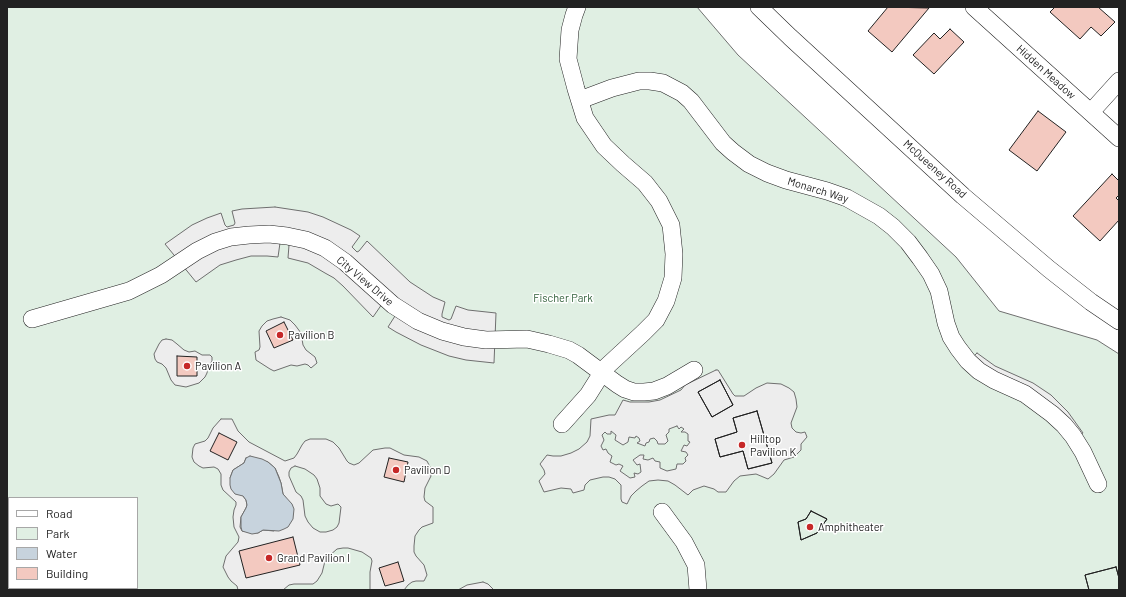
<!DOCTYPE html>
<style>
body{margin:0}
#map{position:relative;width:1126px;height:597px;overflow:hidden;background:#fff;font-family:Barlow,sans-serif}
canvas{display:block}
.frame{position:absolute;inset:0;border:8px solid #222;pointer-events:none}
.legend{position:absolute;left:8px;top:497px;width:130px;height:92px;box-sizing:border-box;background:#fff;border:1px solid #a7a7a7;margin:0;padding:5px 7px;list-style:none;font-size:12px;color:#222}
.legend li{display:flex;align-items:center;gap:8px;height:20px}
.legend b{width:20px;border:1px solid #a7a7a7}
</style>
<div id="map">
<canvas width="1126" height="597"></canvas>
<div class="frame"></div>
<ul class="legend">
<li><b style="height:5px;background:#fff"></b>Road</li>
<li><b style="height:11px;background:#e0efe3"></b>Park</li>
<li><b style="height:11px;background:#c7d3dd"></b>Water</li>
<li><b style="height:11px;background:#f3c9c0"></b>Building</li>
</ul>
</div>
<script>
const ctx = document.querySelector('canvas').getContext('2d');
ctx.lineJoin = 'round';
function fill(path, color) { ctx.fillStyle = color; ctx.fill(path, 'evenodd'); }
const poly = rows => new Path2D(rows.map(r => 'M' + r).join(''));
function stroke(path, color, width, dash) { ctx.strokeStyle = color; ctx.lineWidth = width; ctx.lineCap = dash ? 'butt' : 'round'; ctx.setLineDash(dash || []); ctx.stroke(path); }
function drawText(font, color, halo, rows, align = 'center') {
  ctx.font = font + ' Barlow,sans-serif'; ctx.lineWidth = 3; ctx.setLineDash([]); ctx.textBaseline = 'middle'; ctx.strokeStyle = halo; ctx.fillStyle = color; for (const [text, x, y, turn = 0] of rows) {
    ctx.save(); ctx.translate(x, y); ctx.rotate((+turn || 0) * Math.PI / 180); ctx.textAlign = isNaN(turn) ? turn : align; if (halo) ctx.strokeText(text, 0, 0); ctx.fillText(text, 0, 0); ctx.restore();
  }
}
const green = poly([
 [7,7,697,7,738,55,956,257,999,311,1097,340,1119,354,1119,590,30,590,29,588,137,588,137,498,9,498,9,546,7,542,7,7]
]);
fill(green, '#e0efe3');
stroke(green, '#6f6f6f', 1);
const parking = poly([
 [275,207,308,212,323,217,351,230,360,236,352,247,357,252,359,251,367,241,410,282,433,297,445,302,442,314,442,317,449,320,451,319,456,306,468,310,496,313,494,363,466,360,449,356,421,345,396,332,388,327,395,316,382,304,373,317,343,286,334,278,325,273,308,263,288,258,289,245,287,242,280,243,278,257,267,256,251,256,236,260,220,265,196,282,165,244,192,225,207,218,221,213,225,225,227,227,234,225,235,223,232,211,242,209,275,207],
 [281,317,290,320,295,325,301,333,303,345,306,350,315,357,317,363,311,368,308,365,305,364,297,366,291,365,274,371,270,369,256,360,255,352,259,350,260,347,259,331,262,326,267,321,273,319,281,317],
 [166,339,172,340,177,344,184,350,189,352,195,351,202,355,210,355,212,357,212,361,208,367,207,373,205,377,199,383,186,387,175,385,171,380,166,368,162,364,157,362,155,359,154,354,159,344,162,340,166,339],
 [977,353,995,366,1033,383,1051,395,1068,412,1083,433,1069,441,1057,423,967,363,977,353],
 [716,370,718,370,733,394,735,396,744,396,756,388,767,383,781,384,789,388,794,392,796,399,797,407,791,423,792,428,796,432,801,433,805,432,807,437,801,444,801,450,794,457,784,460,774,474,768,479,756,474,740,476,734,481,726,492,718,492,714,489,704,486,693,490,688,495,675,485,668,481,658,480,649,481,642,486,636,491,631,496,627,504,622,502,621,499,621,485,615,479,609,477,603,477,590,480,585,485,584,490,573,493,571,489,561,488,544,492,539,481,545,474,544,470,540,464,547,455,553,456,561,456,571,453,579,449,587,442,590,436,591,419,609,415,615,415,623,400,630,402,649,402,660,400,681,390,685,385,716,370],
 [677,426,679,429,681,427,684,429,681,432,685,432,688,434,688,441,690,442,687,446,684,445,681,451,686,452,688,455,685,458,686,461,683,464,677,464,676,469,667,471,660,468,660,462,655,461,653,458,648,460,643,459,644,455,640,455,633,460,637,465,640,464,641,472,638,474,634,473,635,477,630,478,620,471,623,466,619,464,616,465,610,462,612,456,608,453,606,449,603,450,601,446,604,440,602,435,605,432,607,434,611,434,611,431,616,435,615,440,623,445,628,442,629,437,635,438,636,436,639,438,640,441,637,443,645,446,646,443,649,442,650,439,654,438,657,441,658,444,665,444,668,441,666,435,669,432,669,429,677,426],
 [221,419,232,419,238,431,249,442,285,461,294,458,297,454,302,445,305,441,310,439,326,439,333,442,339,448,347,461,349,463,354,465,359,463,373,450,385,448,390,448,404,455,419,457,427,461,430,467,431,476,425,488,424,497,425,501,433,507,433,523,422,527,419,530,415,536,414,546,414,552,416,556,424,565,427,575,424,581,416,581,412,582,408,585,404,590,370,590,370,572,372,561,371,558,362,552,348,548,343,548,337,549,329,556,325,561,322,573,317,581,313,584,294,584,289,585,283,590,238,590,237,586,231,581,228,577,223,567,226,556,238,542,239,537,234,527,233,517,234,510,236,505,236,502,223,490,221,485,221,474,218,469,214,467,203,468,199,466,194,462,192,457,193,448,195,444,205,441,208,438,213,428,221,419],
 [246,458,268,462,275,468,279,477,281,483,283,494,286,498,274,531,263,530,258,533,242,531,240,527,241,517,246,508,247,505,246,500,230,478,233,470,244,463,246,458],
 [295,466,305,469,314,475,317,479,320,488,320,496,326,504,331,506,338,504,341,507,339,523,337,527,333,530,326,532,320,532,313,528,308,522,305,516,303,500,301,496,296,492,289,476,289,472,291,468,295,466],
 [483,582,488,584,494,590,458,590,467,585,483,582]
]);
fill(parking, '#ededed');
stroke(parking, '#6f6f6f', 1);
const water = poly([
 [250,456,262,459,268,462,275,468,281,483,283,494,292,504,294,509,293,519,288,527,284,529,279,531,263,530,258,533,252,534,242,531,241,527,241,517,246,508,247,505,246,500,243,496,235,494,231,489,230,485,230,478,233,470,244,463,246,458,250,456]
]);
fill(water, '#c7d3dd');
stroke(water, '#6f6f6f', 1);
const building = poly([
 [888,7,929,8,892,52,868,31,888,7],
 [1055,7,1098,7,1115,22,1101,36,1091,27,1080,39,1050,12,1055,7],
 [950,29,964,42,934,74,913,55,934,33,940,39,950,29],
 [1038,111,1066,132,1037,171,1009,150,1038,111],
 [1112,174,1119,181,1119,195,1116,198,1119,201,1119,220,1100,241,1073,216,1112,174],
 [284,322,293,340,274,348,266,331,284,322],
 [177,356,197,357,197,376,177,376,177,356],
 [720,380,733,405,712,417,698,392,720,380],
 [720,380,733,405,712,417,698,392,720,380],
 [757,411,772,463,748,469,743,451,720,457,715,439,737,432,733,418,757,411],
 [757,411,772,463,748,469,743,451,720,457,715,439,737,432,733,418,757,411],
 [219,433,237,442,228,460,210,451,219,433],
 [389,458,408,462,404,482,384,477,389,458],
 [811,511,827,519,817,533,801,540,798,522,806,519,811,511],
 [811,511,827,519,817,533,801,540,798,522,806,519,811,511],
 [293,537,300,565,246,578,239,551,293,537],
 [398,562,404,581,385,586,379,568,398,562],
 [1116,567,1119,578,1119,590,1089,590,1085,575,1116,567],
 [1116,567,1119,578,1119,590,1089,590,1085,575,1116,567]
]);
fill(building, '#f3c9c0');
stroke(building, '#222', 1);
const street = poly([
 [759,7,790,37,963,196,1049,269,1091,302,1119,321],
 [974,7,1119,138],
 [580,100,612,88,639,81,650,81,663,83,682,93,691,101,723,143,733,152,749,164,767,173,786,180,827,191,847,198,879,216,893,227,908,242,920,258,931,274,939,291,946,323,951,337,958,348,968,361,979,371,994,380,1025,394,1052,414,1064,425,1073,436,1083,452,1098,484],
 [1091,112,1119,81],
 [32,319,129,291,161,275,197,251,215,242,231,237,249,235,269,234,287,236,306,240,325,248,345,262,393,305,418,321,442,331,464,337,486,340,527,339,549,344,569,350,578,355,617,384,625,389,634,392,644,392,654,391,667,386,694,370],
 [562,424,588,395,605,368,643,333,656,320,666,301,673,278,674,254,671,225,659,201,645,183,623,164,604,146,585,118,576,89,568,59,570,30,574,15,577,7],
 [662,512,684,542,696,565,698,590]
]);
stroke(street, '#222', 18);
stroke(street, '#fff', 17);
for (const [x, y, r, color] of [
 [280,335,4,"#c62828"],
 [187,366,4,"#c62828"],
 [742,445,4,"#c62828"],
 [396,470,4,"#c62828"],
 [810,527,4,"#c62828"],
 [269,558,4,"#c62828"]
]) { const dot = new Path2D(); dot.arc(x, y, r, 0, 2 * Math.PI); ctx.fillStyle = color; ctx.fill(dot); stroke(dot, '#fff', 1.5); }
drawText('11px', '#222', '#fff', [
 ["Hidden Meadow",1046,72,42],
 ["McQueeney Road",935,169,42],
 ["Monarch Way",818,190,17],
 ["City View Drive",365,281,40]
]);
drawText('11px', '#2f5e38', '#fff', [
 ["Fischer Park",563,298]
]);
drawText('11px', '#222', '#fff', [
 ["Pavilion B",288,335],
 ["Pavilion A",195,366],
 ["Hilltop",750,439],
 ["Pavilion K",750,452],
 ["Pavilion D",404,470],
 ["Amphitheater",818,527],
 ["Grand Pavilion I",277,558]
], 'left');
</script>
